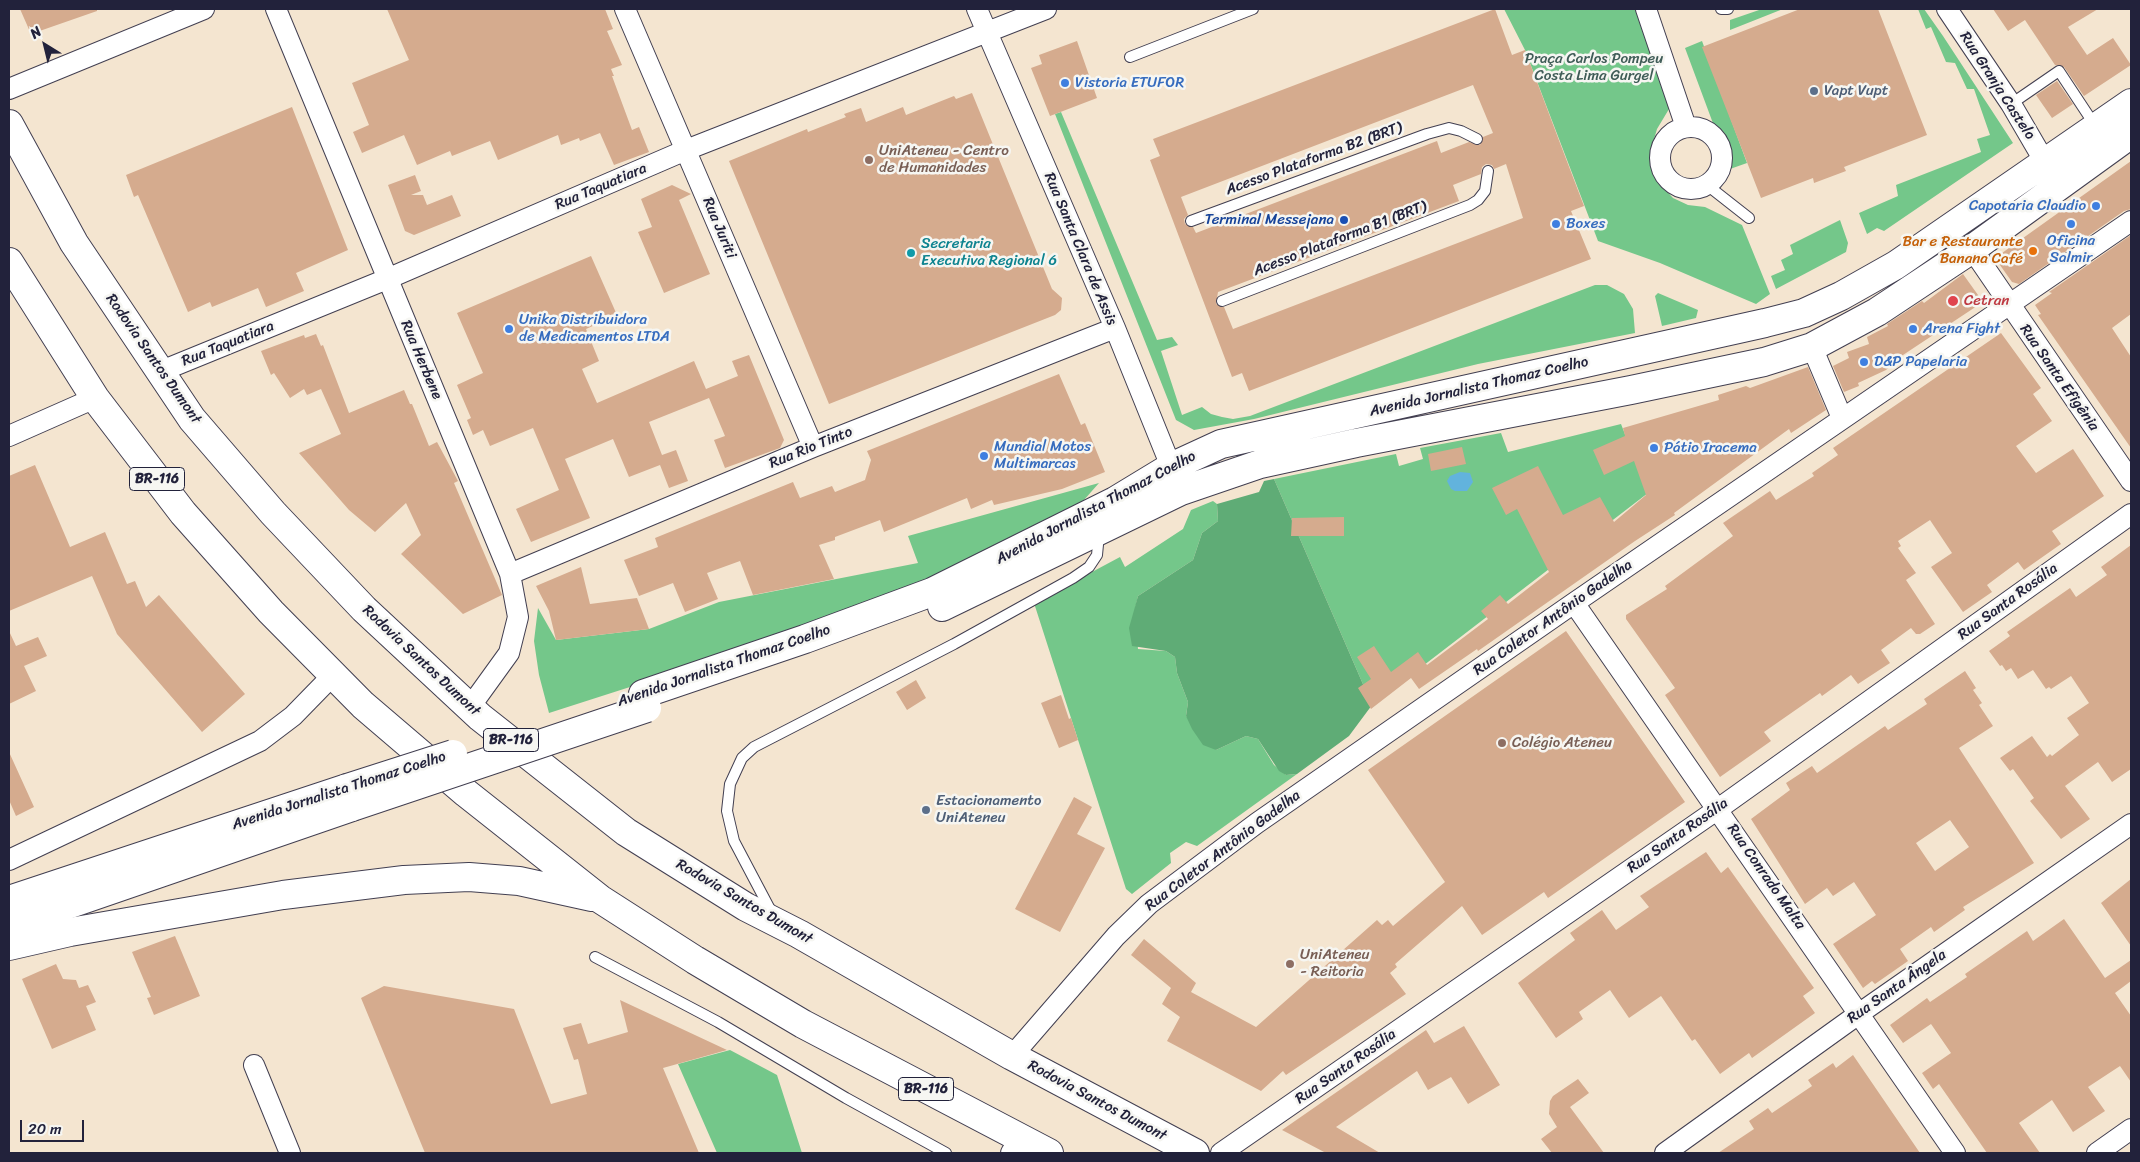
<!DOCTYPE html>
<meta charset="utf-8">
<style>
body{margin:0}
#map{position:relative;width:2140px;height:1162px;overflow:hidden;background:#f4e5d0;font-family:Sriracha,sans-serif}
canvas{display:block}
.frame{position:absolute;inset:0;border:10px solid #22223b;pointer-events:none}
.north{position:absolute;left:20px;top:20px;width:50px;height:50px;-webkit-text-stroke:4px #f6f6f2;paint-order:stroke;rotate:324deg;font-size:14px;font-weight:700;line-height:20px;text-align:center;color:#22223b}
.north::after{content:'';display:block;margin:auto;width:18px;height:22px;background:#22223b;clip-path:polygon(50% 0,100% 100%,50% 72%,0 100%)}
.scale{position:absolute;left:20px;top:1120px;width:64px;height:22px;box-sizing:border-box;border:2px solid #22223b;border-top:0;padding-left:6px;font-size:15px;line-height:18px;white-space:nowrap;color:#22223b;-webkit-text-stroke:4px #f6f6f2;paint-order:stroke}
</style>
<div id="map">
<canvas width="2140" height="1162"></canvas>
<div class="frame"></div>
<div class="north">N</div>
<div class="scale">20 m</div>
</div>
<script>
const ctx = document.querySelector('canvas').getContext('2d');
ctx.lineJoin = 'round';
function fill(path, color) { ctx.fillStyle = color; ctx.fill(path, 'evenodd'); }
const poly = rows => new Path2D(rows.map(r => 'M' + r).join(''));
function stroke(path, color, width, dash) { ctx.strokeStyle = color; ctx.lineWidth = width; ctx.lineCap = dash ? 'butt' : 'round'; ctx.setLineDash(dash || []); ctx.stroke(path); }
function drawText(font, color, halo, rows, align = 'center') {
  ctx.font = font + ' Sriracha,sans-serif'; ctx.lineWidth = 5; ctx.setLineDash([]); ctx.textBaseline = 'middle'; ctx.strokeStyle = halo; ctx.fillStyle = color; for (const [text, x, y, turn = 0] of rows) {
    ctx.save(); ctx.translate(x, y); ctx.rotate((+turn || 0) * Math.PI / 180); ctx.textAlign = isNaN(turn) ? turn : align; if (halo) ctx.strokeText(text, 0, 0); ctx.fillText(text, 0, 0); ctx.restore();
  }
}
fill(poly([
 [1504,9,1637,9,1669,109,1657,129,1652,146,1654,169,1663,187,1673,198,1688,205,1705,207,1742,225,1770,294,1756,304,1660,263,1598,241,1525,50],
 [1762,9,1783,9,1730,30,1730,20],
 [1918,9,1924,9,1943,36,2013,143,1884,231,1877,228,1867,234,1859,213,1898,196,1896,185,1981,152,1977,139,1990,135,1974,89,1967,89,1955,63,1946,62,1931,27,1926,29],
 [1702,41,1747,163,1730,169,1685,48],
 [1061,112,1157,340,1172,337,1178,345,1161,351,1182,415,1202,407,1211,414,1222,417,1233,419,1250,416,1595,285,1607,285,1624,294,1633,309,1635,333,1478,364,1254,419,1194,430,1176,420,1055,114],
 [1840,220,1848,243,1846,252,1776,289,1771,276,1785,270,1781,260,1793,254,1790,245],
 [1658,293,1698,310,1696,318,1662,326,1655,296],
 [1621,424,1648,493,1372,705,1274,479,1396,454,1399,466,1423,459,1420,448,1501,433,1508,452],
 [1099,483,1076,509,925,582,795,634,549,713,539,675,534,641,538,608,556,640,649,629,719,602,918,563,908,536],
 [1213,501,1217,504,1218,521,1202,533,1193,560,1138,596,1135,609,1138,649,1166,651,1175,657,1177,673,1188,702,1186,716,1216,750,1246,736,1258,739,1274,765,1286,775,1297,774,1197,846,1186,842,1170,853,1171,863,1132,894,1126,889,1034,603,1120,557,1125,567,1183,529,1191,510],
 [730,1050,777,1075,802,1153,717,1153,678,1064]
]), '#74c78a');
fill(poly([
 [1274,479,1372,705,1349,736,1297,774,1286,775,1279,771,1258,739,1246,736,1216,750,1203,745,1192,729,1186,716,1188,702,1177,673,1175,657,1166,651,1132,646,1129,628,1138,596,1193,560,1202,533,1218,521,1217,504,1259,492,1264,481]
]), '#5fac76');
fill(poly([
 [1460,472,1470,473,1473,482,1467,491,1455,491,1451,489,1447,481,1450,476]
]), '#62b3dd');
fill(poly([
 [20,9,97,9,97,11,31,34],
 [387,9,605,9,613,29,607,31,622,65,611,69,614,76,612,76,632,130,639,127,649,152,614,165,600,133,580,141,579,138,561,145,558,135,498,160,490,141,452,156,450,151,417,165,404,135,362,153,353,132,369,125,352,83,409,60],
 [1495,9,1512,55,1525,50,1560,143,1584,206,1571,211,1591,259,1249,391,1242,373,1232,377,1150,160,1160,156,1153,139],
 [1473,85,1493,133,1483,137,1480,145,1469,142,1441,153,1437,141,1196,233,1193,227,1185,224,1184,219,1188,215,1181,197],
 [1486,164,1492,165,1494,169,1506,164,1523,218,1233,329,1224,307,1216,304,1218,292,1459,201,1453,185,1481,174,1482,167],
 [1800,9,1878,9,1927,135,1844,167,1846,171,1814,183,1813,178,1761,198,1702,47],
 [1993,9,2098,9,2068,27,2087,55,2113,38,2131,65,2084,96,2064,67,2055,65,2025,20,2008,31],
 [1077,41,1097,98,1050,116,1031,68,1042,64,1039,55],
 [2057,81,2073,104,2052,118,2036,95],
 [972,93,1052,289,1062,298,1061,310,1055,315,829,404,729,161,807,129,808,132,846,117,844,114,861,108,866,122,903,107,906,115,954,96,956,99],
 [292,107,348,250,296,273,304,291,266,307,258,288,212,307,210,302,188,312,138,195,134,197,126,175],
 [2131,161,2131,209,2124,211,2019,284,2012,282,1995,258],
 [415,175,421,191,411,195,423,195,427,205,452,195,461,216,414,235,405,231,388,185],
 [672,185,691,194,679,200,710,274,664,293,638,232,652,227,641,199],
 [2131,235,2131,314,2112,328,2131,357,2131,448,2038,315,2041,314,2035,305,2052,293,2049,292],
 [591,256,617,315,586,329,599,361,582,369,597,403,694,361,706,389,738,376,732,361,749,355,784,440,780,448,725,468,714,440,725,436,709,398,649,422,662,455,676,450,688,481,669,488,660,465,629,477,613,439,565,459,590,518,531,542,516,509,559,490,533,428,490,446,483,430,473,435,467,420,471,418,457,385,483,373,457,313],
 [1963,274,1983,302,1900,357,1886,370,1858,383,1859,386,1844,392,1833,366,1849,358,1847,352,1869,344,1867,337,1888,326,1887,324,1922,301,1924,303],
 [2001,333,2041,388,2033,394,2052,421,2016,446,2036,473,2073,449,2104,496,2052,531,2061,544,2024,570,2018,562,1987,585,1992,592,1963,612,1931,567,1952,553,1930,520,1898,541,1901,546,1898,548,1916,573,1906,580,1935,624,1920,634,1916,634,1911,628,1881,650,1890,663,1858,684,1851,675,1822,696,1820,693,1764,732,1771,741,1720,777,1665,695,1675,688,1626,619,1626,615,1667,589,1665,586,1733,536,1723,523,1770,491,1776,500,1814,476,1812,473,1838,455,1833,448],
 [316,334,321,346,323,345,349,413,404,390,410,404,412,404,429,446,437,442,458,481,454,483,502,595,463,614,401,554,421,535,406,503,375,532,349,510,299,453,341,434,321,389,307,395,304,389,290,398,274,373,271,375,261,351,304,335,305,338],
 [1808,367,1826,410,1791,433,1789,429,1674,513,1675,515,1635,541,1478,651,1477,649,1419,689,1411,678,1371,709,1358,688,1371,679,1357,657,1374,646,1391,672,1418,652,1427,665,1488,619,1481,611,1500,595,1508,604,1549,572,1517,509,1506,515,1492,488,1538,466,1563,515,1600,497,1614,522,1646,495,1634,461,1604,475,1593,450,1625,436,1623,428,1719,400,1718,395,1746,386,1750,388],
 [1059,374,1081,425,1085,423,1105,472,1062,489,994,505,992,500,971,509,967,498,884,532,880,520,835,537,835,540,819,545,834,579,753,595,740,561,707,573,718,599,685,612,673,583,639,596,624,560,658,547,655,538,793,482,800,498,832,486,835,492,865,480,871,460,867,451],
 [1462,447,1466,464,1431,471,1428,454],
 [35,465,70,547,105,532,127,584,135,581,146,607,159,595,245,694,202,732,117,634,92,576,9,611,9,476],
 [1344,517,1344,536,1291,536,1292,518],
 [2131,545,2131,769,2112,782,2098,762,2065,786,2090,819,2061,839,2030,801,2034,798,2013,769,2010,771,2000,758,2032,736,2047,757,2050,754,2052,756,2079,735,2067,718,2089,703,2071,676,2051,689,2049,687,2046,689,2033,670,2018,679,2011,668,2006,671,2002,665,2000,666,1989,651,2010,636,2007,632,2070,588,2076,597,2107,575,2101,567],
 [581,567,590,604,637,598,649,629,556,640,549,611,536,586],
 [9,631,16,646,38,637,47,656,24,666,36,691,9,704],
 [1566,631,1685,802,1548,898,1544,892,1482,935,1462,906,1395,964,1397,967,1390,973,1406,994,1286,1075,1283,1071,1261,1091,1167,1041,1180,1017,1162,1004,1171,988,1131,955,1144,939,1196,983,1191,992,1256,1027,1377,920,1382,925,1388,920,1393,926,1445,882,1368,770],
 [1965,671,1976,688,1973,690,1982,703,1979,705,1993,726,1959,748,2034,863,1963,907,1965,910,1934,932,1931,927,1900,949,1908,961,1875,984,1872,981,1863,988,1833,944,1876,915,1854,882,1833,896,1827,888,1805,904,1751,819,1790,790,1786,783,1812,766,1817,773,1885,726,1888,730,1927,704,1924,699],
 [1950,820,1969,847,1935,871,1916,843],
 [916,680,926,698,907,710,896,692],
 [1061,695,1069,719,1071,718,1078,740,1059,748,1041,703],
 [9,752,34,807,16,816,9,800],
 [1074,797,1092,807,1077,834,1105,848,1060,932,1015,909],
 [1706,852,1721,873,1728,867,1814,988,1803,996,1815,1013,1752,1058,1749,1053,1720,1074,1695,1039,1692,1041,1661,996,1629,1018,1610,990,1579,1012,1583,1019,1556,1038,1518,983,1575,940,1570,933,1602,910,1616,930,1649,907,1640,896],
 [2131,879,2131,946,2101,903],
 [2064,919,2105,978,2131,960,2131,981,2115,993,2131,1016,2131,1082,2120,1066,2088,1087,2105,1111,2073,1132,2052,1100,2019,1123,2040,1153,1987,1153,1939,1084,1933,1089,1922,1073,1951,1053,1931,1024,1903,1043,1890,1025,1927,998,1930,1002,1967,977,1965,974,2027,931,2033,941],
 [175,936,200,996,154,1015,147,998,151,997,132,952],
 [56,964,63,979,76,980,79,988,88,985,96,1002,86,1006,96,1030,52,1049,22,979],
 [384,986,514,1009,551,1104,587,1094,578,1059,574,1060,563,1028,581,1023,588,1044,628,1032,620,1000,727,1050,663,1068,699,1153,425,1153,361,998],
 [1464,1026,1500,1085,1468,1104,1451,1077,1428,1090,1417,1071,1336,1127,1380,1153,1326,1153,1282,1130,1426,1030,1434,1043],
 [1853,1055,1920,1153,1718,1153,1754,1129,1749,1121,1768,1108,1772,1113,1812,1086,1808,1080,1833,1063,1836,1068],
 [1578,1079,1589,1093,1570,1107,1604,1153,1552,1153,1541,1139,1557,1127,1549,1114,1550,1101,1553,1096]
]), '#d5ab8e');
const lane = poly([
 [1721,9,1728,9],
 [1130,57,1253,9],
 [2011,104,2059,71,2096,127],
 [1707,185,1749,218],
 [1191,221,1427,134,1449,128,1461,131,1477,139],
 [1222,301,1470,205,1478,200,1485,191,1488,171],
 [772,913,734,841,727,811,730,784,742,758,754,747,954,644,1073,578,1089,567,1097,555,1099,534],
 [595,957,718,1022,846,1098,946,1153]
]);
const street = poly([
 [276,9,510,574,518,617,509,653,470,707],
 [625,9,813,447],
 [977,9,1115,328,1176,479],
 [1646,9,1686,127],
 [1947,9,2011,104,2046,164],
 [9,89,204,9],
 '1660 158a31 31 0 1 1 62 0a31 31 0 1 1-62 0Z',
 [1972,249,2131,481],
 [1812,347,1842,418],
 [159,372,387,279,686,150,1046,9],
 [9,436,95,398],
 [510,574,813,447,1115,328],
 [1574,603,1955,1153],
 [9,860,260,741,293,716,333,675],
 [1012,1056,1116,936,1149,904,1257,823,1574,603,2131,221],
 [254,1065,290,1153],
 [1011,1153,1020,1138],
 [1221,1153,1718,809,2131,514],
 [1665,1153,1860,1013,2131,824],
 [2097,1153,2131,1129]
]);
const primary = poly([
 [942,607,1181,491,1260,464,1356,443,1631,390,1764,362,1812,347,1877,312,1972,249,2131,134],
 [643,694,805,639,932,592,1115,501,1171,467,1221,444,1765,323,1804,313,1841,296,1896,265,2131,103],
 [9,900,347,788],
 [9,925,352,807]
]);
const highway = poly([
 [9,124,74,243,192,419,273,513,364,609,480,717,626,832,746,907,799,934,1012,1056,1195,1153],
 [9,262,95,398,183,513,271,612,363,705,466,793,600,899,695,960,803,1024,1049,1153],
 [9,946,70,932,283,895,404,880,469,877,519,881,592,897]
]);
stroke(lane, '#423f51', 12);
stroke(street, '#423f51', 22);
stroke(primary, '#423f51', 30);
stroke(highway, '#423f51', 30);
stroke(lane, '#fff', 10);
stroke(street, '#fff', 20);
stroke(primary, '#fff', 28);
stroke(highway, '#fff', 28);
const primaryBridge = poly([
 [347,788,453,754],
 [352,807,647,708]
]);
stroke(primaryBridge, '#423f51', 30, []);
stroke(primaryBridge, '#fff', 28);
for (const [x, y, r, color] of [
 [1065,83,5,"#3f7fe0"],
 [1814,91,5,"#5c6f8a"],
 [869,160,5,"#8d6e63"],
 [2096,206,5,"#3f7fe0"],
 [1344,220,5,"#1a4fb4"],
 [1556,224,5,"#3f7fe0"],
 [2071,224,5,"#3f7fe0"],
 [2033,251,5,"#e8710a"],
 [911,253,5,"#0f9aa8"],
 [1953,301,6,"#e0444e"],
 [509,329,5,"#3f7fe0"],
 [1913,329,5,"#3f7fe0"],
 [1864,362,5,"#3f7fe0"],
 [1654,448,5,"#3f7fe0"],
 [984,456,5,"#3f7fe0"],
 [1502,743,5,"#8d6e63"],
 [926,810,5,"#5c6f8a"],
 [1290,964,5,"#8d6e63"]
]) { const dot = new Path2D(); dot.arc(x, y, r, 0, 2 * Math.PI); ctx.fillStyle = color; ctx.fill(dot); stroke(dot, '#f6f6f2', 2); }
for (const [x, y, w] of [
 [157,479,55],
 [511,740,55],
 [926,1089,55]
]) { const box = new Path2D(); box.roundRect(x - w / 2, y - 11.5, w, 23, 4); ctx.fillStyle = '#f6f6f2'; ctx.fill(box); stroke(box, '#22223b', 1); }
drawText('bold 14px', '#22223b', null, [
 ["BR-116",157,479],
 ["BR-116",511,740],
 ["BR-116",926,1089]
]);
drawText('15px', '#3f5c57', '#f6f6f2', [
 ["Praça Carlos Pompeu",1594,59],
 ["Costa Lima Gurgel",1594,76]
]);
drawText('15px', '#366cbe', '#f6f6f2', [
 ["Vistoria ETUFOR",1075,83],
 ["Capotaria Claudio",2086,206,"right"],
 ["Boxes",1566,224],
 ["Oficina",2071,241,"center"],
 ["Salmir",2071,258,"center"],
 ["Unika Distribuidora",519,320],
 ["de Medicamentos LTDA",519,337],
 ["Arena Fight",1923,329],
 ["D&P Papelaria",1874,362],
 ["Mundial Motos",994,447],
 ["Multimarcas",994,464],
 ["Pátio Iracema",1664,448]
], 'left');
drawText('15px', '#22223b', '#f6f6f2', [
 ["Rua Granja Castelo",1997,86,57],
 ["Acesso Plataforma B2 (BRT)",1314,159,-20],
 ["Rua Taquatiara",601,187,-23],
 ["Rua Juriti",719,228,67],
 ["Acesso Plataforma B1 (BRT)",1340,239,-21],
 ["Rua Santa Clara de Assis",1080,249,67],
 ["Rua Taquatiara",228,344,-22],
 ["Rodovia Santos Dumont",153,359,55],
 ["Rua Herbene",421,360,67],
 ["Rua Santa Efigênia",2059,378,55],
 ["Avenida Jornalista Thomaz Coelho",1479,387,-13],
 ["Rua Rio Tinto",811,448,-22],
 ["Avenida Jornalista Thomaz Coelho",1096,508,-28],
 ["Rua Santa Rosália",2008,602,-36],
 ["Rua Coletor Antônio Gadelha",1553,618,-35],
 ["Rodovia Santos Dumont",421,661,43],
 ["Avenida Jornalista Thomaz Coelho",724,666,-19],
 ["Avenida Jornalista Thomaz Coelho",339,791,-18],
 ["Rua Santa Rosália",1678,836,-35],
 ["Rua Coletor Antônio Gadelha",1223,851,-37],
 ["Rua Conrado Malta",1766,877,55],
 ["Rodovia Santos Dumont",744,902,30],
 ["Rua Santa Ângela",1897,987,-35],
 ["Rua Santa Rosália",1346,1067,-35],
 ["Rodovia Santos Dumont",1097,1101,28]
]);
drawText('15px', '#4e5e75', '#f6f6f2', [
 ["Vapt Vupt",1824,91],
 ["Estacionamento",936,801],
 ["UniAteneu",936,818]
], 'left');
drawText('15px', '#785e54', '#f6f6f2', [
 ["UniAteneu - Centro",879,151],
 ["de Humanidades",879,168],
 ["Colégio Ateneu",1512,743],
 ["UniAteneu",1300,955],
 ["- Reitoria",1300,972]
], 'left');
drawText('15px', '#164399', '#f6f6f2', [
 ["Terminal Messejana",1334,220]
], 'right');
drawText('15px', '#c56008', '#f6f6f2', [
 ["Bar e Restaurante",2023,242],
 ["Banana Café",2023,259]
], 'right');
drawText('15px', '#0d838f', '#f6f6f2', [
 ["Secretaria",921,244],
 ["Executiva Regional 6",921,261]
], 'left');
drawText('15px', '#be3a42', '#f6f6f2', [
 ["Cetran",1964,301]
], 'left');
</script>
